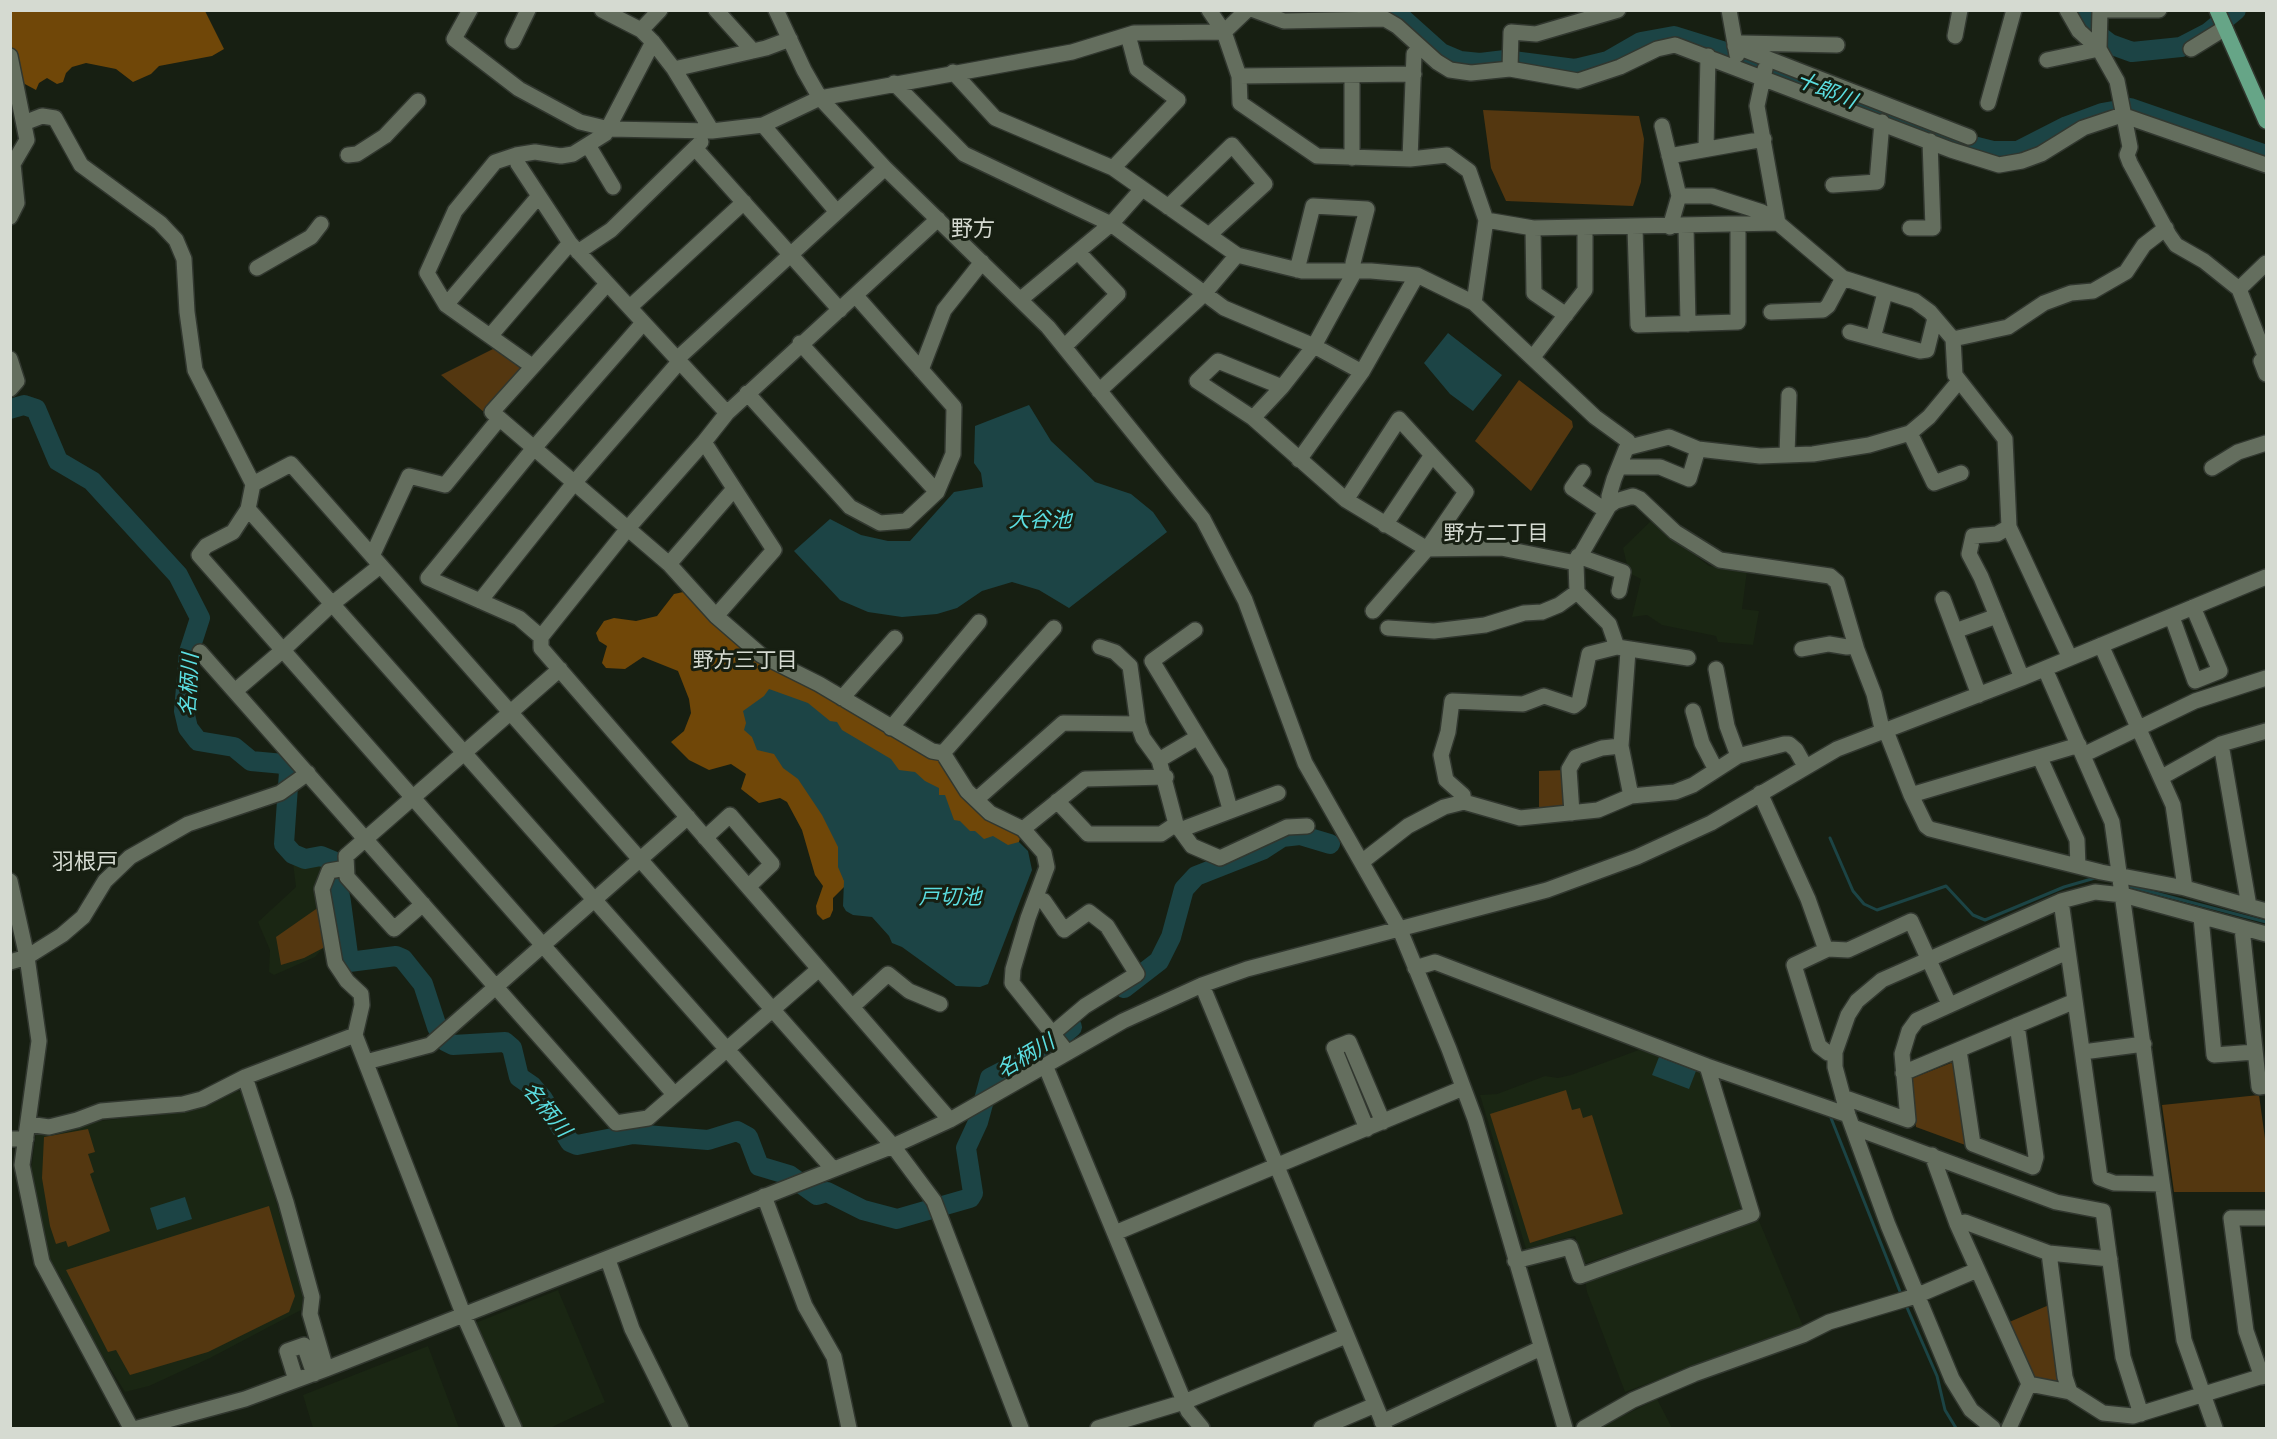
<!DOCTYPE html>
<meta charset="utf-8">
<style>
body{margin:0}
#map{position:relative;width:2277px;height:1439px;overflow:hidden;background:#171f12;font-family:"Libre Baskerville",serif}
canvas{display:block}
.frame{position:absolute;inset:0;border:12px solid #d5dad1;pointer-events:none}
</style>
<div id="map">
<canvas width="2277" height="1439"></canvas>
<div class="frame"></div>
</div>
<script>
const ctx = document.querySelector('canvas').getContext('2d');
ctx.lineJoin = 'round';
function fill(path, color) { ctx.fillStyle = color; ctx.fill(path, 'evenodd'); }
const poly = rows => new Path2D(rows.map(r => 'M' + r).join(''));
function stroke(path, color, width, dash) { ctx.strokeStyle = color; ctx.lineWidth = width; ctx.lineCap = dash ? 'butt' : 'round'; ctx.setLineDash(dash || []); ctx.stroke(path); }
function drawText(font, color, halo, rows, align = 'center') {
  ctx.font = font + ' "Libre Baskerville","Noto Sans JP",serif'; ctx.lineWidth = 6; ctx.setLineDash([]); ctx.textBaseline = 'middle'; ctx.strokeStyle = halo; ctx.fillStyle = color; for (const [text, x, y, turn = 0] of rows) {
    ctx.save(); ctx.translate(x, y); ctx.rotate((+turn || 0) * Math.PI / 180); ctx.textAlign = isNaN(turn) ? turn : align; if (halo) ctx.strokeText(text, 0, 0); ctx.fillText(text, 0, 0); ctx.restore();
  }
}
fill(poly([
 [1653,519,1666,533,1709,566,1747,571,1742,609,1759,611,1753,645,1718,642,1716,636,1662,625,1647,615,1632,617,1641,579,1629,573,1623,548],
 [320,862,326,865,328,943,315,957,274,975,269,972,270,950,258,922,296,887,293,863],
 [1644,1048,1700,1067,1745,1208,1584,1264,1575,1236,1526,1249,1480,1095,1497,1094,1545,1076,1558,1078,1571,1075],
 [236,1091,243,1092,304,1295,301,1310,210,1358,149,1386,125,1392,89,1334,61,1277,46,1255,31,1172,36,1133,57,1133,100,1121,186,1111,214,1103],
 [1757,1216,1803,1326,1625,1392,1587,1292,1585,1279],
 [558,1290,605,1402,550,1428,521,1428,473,1324],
 [428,1346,459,1428,313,1428,303,1395],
 [1657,1399,1672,1428,1599,1428]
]), '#1a2613');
fill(poly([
 [1483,110,1639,116,1644,139,1641,182,1633,206,1506,201,1491,168],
 [497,347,523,368,485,413,441,375],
 [1519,380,1572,421,1573,427,1531,491,1475,441],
 [1566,770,1569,807,1539,810,1539,771],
 [319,907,324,941,323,948,304,958,281,965,276,937],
 [1951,1063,1957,1066,1968,1146,1916,1127,1910,1086,1913,1078],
 [1566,1090,1572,1110,1580,1108,1583,1118,1592,1115,1623,1214,1530,1243,1490,1114],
 [2259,1095,2266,1146,2266,1192,2174,1192,2162,1105],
 [88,1129,95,1152,88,1154,94,1172,90,1174,110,1231,68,1247,66,1241,56,1244,50,1226,42,1178,44,1137],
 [269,1206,295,1296,289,1312,208,1352,130,1375,116,1350,108,1352,66,1270],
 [2049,1305,2064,1388,2034,1381,2007,1323]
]), '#543710');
fill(poly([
 [11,10,205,11,224,49,212,56,159,66,151,74,133,82,116,69,86,63,72,67,66,73,63,82,57,84,47,78,39,83,36,90,23,83,11,58],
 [688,591,710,614,935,756,1021,835,1018,845,1013,848,989,844,777,753,801,777,816,799,838,844,845,886,833,898,833,910,830,917,823,920,817,914,816,906,823,886,815,875,802,830,787,802,780,798,759,803,741,789,746,774,731,764,709,770,689,760,671,742,684,731,691,713,689,699,678,671,643,657,625,669,606,668,602,663,607,646,599,641,596,633,604,621,614,618,636,621,657,616,674,594]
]), '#704708');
fill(poly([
 [1448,333,1502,375,1473,411,1450,394,1424,363],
 [1029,405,1051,441,1095,482,1131,494,1153,512,1167,532,1069,608,1039,590,1012,582,982,591,957,608,937,614,902,617,868,612,840,600,794,551,830,519,861,535,888,541,910,541,954,492,983,487,981,473,974,463,975,426],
 [769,689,808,703,830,721,837,722,842,730,891,759,899,770,915,772,925,781,939,788,939,795,945,795,954,820,960,821,970,831,975,831,984,839,993,836,1008,845,1019,842,1028,851,1032,870,988,984,980,987,956,986,902,947,892,943,889,936,872,917,853,915,846,911,843,906,844,881,838,867,838,847,822,815,798,779,783,768,774,754,757,750,752,737,744,730,746,723,743,711,764,696],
 [1659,1057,1696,1071,1689,1089,1652,1075],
 [185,1197,192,1219,157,1230,150,1208]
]), '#1c4445');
stroke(poly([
 [1830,838,1853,891,1864,904,1877,910,1946,886,1973,915,1985,920,2064,887,2095,878],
 [2125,885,2266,922],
 [1831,1118,1901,1294],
 [1905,1303,1937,1376,1945,1410,1956,1428]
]), '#1c4445', 3);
stroke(poly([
 [1288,10,1321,10],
 [1393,10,1441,53,1460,61,1480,63,1505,60,1575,69,1608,61,1641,42,1674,36,1748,59,1949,140,1993,151,2018,151,2067,126,2102,113,2130,108,2266,155],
 [2079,10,2088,27,2110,44,2132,52,2181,47,2208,33,2236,10],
 [10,409,24,405,36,409,58,461,92,481,178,575,200,618,189,652,184,711,188,728,198,741,234,747,251,761,284,764,289,772,284,844,293,854,305,859,321,856,333,861,341,902,349,962,396,956,403,959,423,984,437,1027,445,1041,453,1045,505,1042,512,1048,519,1077,532,1086,543,1099,570,1142,577,1145,633,1134,708,1140,737,1131,748,1137,759,1166,789,1175,817,1195,827,1192,863,1210,897,1219,970,1198,973,1193,966,1148,978,1122,990,1078,1046,1049,1072,1027],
 [1124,988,1159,961,1171,937,1184,889,1196,876,1262,850,1282,837,1300,835,1330,844]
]), '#1c4445', 20);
const minor = poly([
 [470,10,454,39,519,89,580,122,609,129,712,131,763,125,820,98,1072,52,1134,33,1224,32,1247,10],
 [602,10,641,30,653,42,674,69,712,131],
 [716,10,753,51],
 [776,10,804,70,820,98,885,168,1048,327,1203,519,1245,600,1305,763,1400,930,1449,1049,1475,1119,1565,1428],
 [1209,10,1224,32,1239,76,1240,103,1317,156,1410,159,1447,155,1469,171,1486,220,1474,303],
 [1254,10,1284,21,1385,19,1397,26,1437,62,1450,70,1471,73,1510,69,1578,81,1620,67,1657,49,1675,45,1951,150,1999,165,2022,161,2041,154,2083,128,2122,115,2266,165],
 [1729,10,1737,55],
 [2067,10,2079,31,2099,49,2117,81,2130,147,2127,155,2130,163,2169,235,2176,245,2204,261,2239,289,2266,358,2261,361,2266,374],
 [2102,10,2159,10],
 [641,30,660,10],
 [1955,36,1960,10],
 [513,41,528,10],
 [1741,43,1837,45],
 [1735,46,1969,137],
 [2099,49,2100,10],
 [2191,49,2225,28],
 [10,56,27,140,13,164,17,203,10,217],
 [2047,60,2099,49],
 [674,69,766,48,790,39],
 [1510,69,1511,32,1536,34,1618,10],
 [1765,69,1757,106,1778,223],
 [953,72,995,118,1113,168,1237,255,1302,271,1371,271,1417,275,1474,303,1595,417,1628,441,1630,447],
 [1239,76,1414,74],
 [894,83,964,154,1111,224,1224,308,1314,346,1362,372],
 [1988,103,2014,10],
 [24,123,42,116,55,118,81,165,160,223,176,240,184,259,187,312,195,370,253,484,248,509,233,532,206,546,199,555,674,1094],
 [763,125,837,212],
 [1662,126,1679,196,1670,227],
 [588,145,613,187],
 [695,148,840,310],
 [1706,149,1708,56],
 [348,155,357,154,385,136,418,101],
 [516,155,518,164,570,243,727,413],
 [1669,156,1764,139],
 [1352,158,1352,75],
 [1410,159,1414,54,1421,48],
 [1113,168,1178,100,1137,69,1128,35],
 [1833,185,1877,182,1882,122],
 [1679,196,1712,196,1762,212,1778,223,1843,278,1915,301,1930,312,1953,339,1955,375,2005,439,2009,527,2070,658],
 [1168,207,1232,145,1265,184,1209,235],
 [938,219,727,413,704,442,629,527,541,637,541,648,950,1120],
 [1486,220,1533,228,1778,223],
 [1686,226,1688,324],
 [1533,228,1534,293,1566,315],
 [1635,228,1638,325,1738,322,1738,225],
 [1910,228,1933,228,1930,141],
 [578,252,611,230,701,142],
 [257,268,311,237,321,224],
 [607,284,492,412,669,564,716,616,761,655,819,684,932,751,943,753,967,791,990,813,1023,829,1044,853,1047,867,1028,918,1013,969,1012,983,1067,1052],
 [2239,289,2266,263],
 [1021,299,1111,224,1142,189],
 [446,305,538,197],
 [630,307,744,202],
 [1771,312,1823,310,1828,306,1843,278],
 [1850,332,1920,351,1927,350,1935,318],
 [491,335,570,243],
 [1873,338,1885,293],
 [1953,339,2008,327,2044,303,2071,293,2093,291,2126,272,2144,245,2166,228],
 [800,343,937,492],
 [1064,347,1118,294,1078,252],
 [1533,357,1585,290,1585,228],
 [10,359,17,381,10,389],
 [677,359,885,168],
 [532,366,446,305,427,273,455,211,495,162,516,155,535,152,561,156,573,154,605,134,653,42],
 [921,370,944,310,982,262],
 [1282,387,1218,361,1197,381,1253,418,1346,500,1427,549,1501,548,1576,563],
 [1099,391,1204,294,1237,255],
 [747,393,850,507,880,523,906,521,937,492,953,454,954,407,856,296],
 [1253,418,1282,387,1314,346,1355,271,1353,263,1367,209,1313,206,1297,270],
 [1910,433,1934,483,1961,473],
 [704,442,774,550,716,616],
 [1787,455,1789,395],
 [1299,460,1362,372,1417,275],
 [1620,467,1660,467,1689,479,1698,449],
 [2212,468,2238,452,2266,443],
 [1583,472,1572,488,1605,510],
 [253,484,291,464,893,1146,934,1201,1021,1428],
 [1346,500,1399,419,1466,492,1427,549,1373,611],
 [1609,506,1609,496,1614,479,1626,449,1630,447,1669,437,1698,449,1760,456,1813,454,1869,445,1910,433,1929,417,1959,381],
 [248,509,833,1169],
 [1385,525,1432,455],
 [2009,527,1997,534,1973,536,1969,554,1981,577,2022,678],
 [372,556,409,476,445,485,499,419],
 [1578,556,1623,572,1619,591],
 [669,564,734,489],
 [1943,599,1979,695],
 [480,601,574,483,679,362],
 [2172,617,2195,681,2220,671,2193,607],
 [1388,628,1434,631,1485,625,1524,613,1542,612,1559,605,1577,592],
 [1195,630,1152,661,1220,773,1230,809],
 [1955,631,1997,616],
 [541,637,519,618,428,578,534,448,643,323],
 [2101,645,2173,805,2185,888],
 [1100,647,1115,652,1130,666,1138,724,1143,738,1159,760,1176,824,1192,846,1220,858,1287,827,1307,826],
 [1617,647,1609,624,1577,592,1576,563,1609,506,1616,501,1633,496,1640,499,1675,532,1720,560,1830,576,1837,582,1857,650,1874,694,1883,733],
 [1802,649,1829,644,1847,647,1856,646],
 [1628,651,1621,746,1631,796],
 [200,652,616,1123,648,1118,819,969],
 [1716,669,1727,726,1738,756],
 [2045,669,2112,822,2184,1340,2215,1428],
 [235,691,283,650,332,604,380,566],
 [842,698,895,638],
 [1693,711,1702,743,1716,770],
 [891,728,979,622],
 [1886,731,1911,795,1926,826,1930,829,2101,872,2185,888,2266,911],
 [2221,744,2249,906],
 [943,753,1054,628],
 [2083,755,2195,701,2266,678],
 [2040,758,2077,840,2078,866],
 [1159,760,1198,737],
 [2162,777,2221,744,2266,731],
 [1760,793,1808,899,1826,950],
 [1911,795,2079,745],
 [977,799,1063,723,1138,724],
 [1057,801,1088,834,1161,834,1176,824],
 [1464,802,1463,795,1446,780,1441,755,1448,732,1452,701,1523,704,1544,696,1574,706,1579,702,1589,654,1617,647,1688,658],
 [1572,813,1569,769,1576,757,1602,748,1621,746],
 [1023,829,1085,779,1166,777],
 [1180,830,1278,793],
 [705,838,730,815,772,864,748,887],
 [1363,861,1408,826,1444,807,1464,802,1520,818,1598,810,1631,796,1675,792,1693,785,1738,756,1784,744,1789,744,1796,750,1805,766],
 [346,868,329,871,322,889,335,963,347,981,361,994,362,1005,355,1035,464,1316,514,1428],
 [10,881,27,957,39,1041,22,1165,42,1262,131,1428],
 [1044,901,1064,930,1089,912,1107,926,1137,974,1085,1006,1052,1034],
 [2061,901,2100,1178,2114,1183,2162,1184],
 [423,904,394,929,347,877,346,856,560,669],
 [2201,917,2214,1055,2255,1052],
 [2242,928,2259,1087,2266,1086],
 [10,962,27,957,62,935,83,917,105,881,130,857,188,824,280,793,308,773],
 [1415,968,1435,962,1707,1066,1848,1115],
 [1202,985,1385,1428],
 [852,1007,888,974,909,991,940,1004],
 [1959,1050,1973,1144,2033,1167,2036,1157,2017,1025],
 [1835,1052,1828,1053,1819,1046,1794,965,1828,949,1848,950,1911,921,1949,1004],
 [2083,1052,2144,1044],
 [366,1062,430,1045,688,817],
 [1045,1065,1188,1411,1202,1428],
 [1903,1073,2075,1001],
 [245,1077,286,1202,312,1297,310,1314,326,1369],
 [1843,1097,1908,1120,1902,1054,1909,1031,1917,1020,2067,952],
 [28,1124,49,1127,77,1120,101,1111,183,1104,202,1099,245,1077,355,1035],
 [1853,1127,2056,1202,2103,1211,2123,1357,2141,1414],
 [1367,1129,1334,1048,1349,1042,1383,1122],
 [10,1139,26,1139],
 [1932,1155,1957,1224,2029,1384,2009,1428],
 [764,1196,805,1306,834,1357,849,1428],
 [1957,1224,1965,1222,2049,1253,2110,1259],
 [1115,1233,1463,1088],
 [2049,1253,2065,1377,2070,1392],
 [608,1260,632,1329,681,1428],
 [1515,1261,1570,1247,1580,1276,1752,1214,1707,1066],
 [2262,1377,2246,1331,2231,1218,2266,1218],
 [296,1380,287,1351,304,1345,314,1374],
 [2029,1384,2070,1392,2103,1413,2133,1416,2266,1375],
 [1382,1422,1541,1348],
 [138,1428,245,1399,326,1369,893,1146,950,1120,1123,1021,1202,985,1247,969,1323,949,1547,890,1637,857,1711,823,1837,749,2022,678,2266,577],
 [1098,1428,1184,1402,1346,1336],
 [1321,1428,1375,1405],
 [1584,1428,1633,1400,1694,1374,1803,1335,1829,1322,1916,1296,1977,1270],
 [1993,1428,1971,1410,1952,1379,1888,1225,1848,1115,1835,1067,1835,1052,1848,1015,1857,1001,1882,980,2061,901,2095,892,2123,895,2266,934]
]);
const major = poly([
 [2217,10,2266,121]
]);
stroke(minor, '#31372f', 18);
stroke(major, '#31372f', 18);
stroke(minor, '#646e5e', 15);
stroke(major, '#66a587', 15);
drawText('italic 21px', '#5bdee1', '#171f12', [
 ["十郎川",1826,91,22],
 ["大谷池",1040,521],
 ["名柄川",190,685,-87],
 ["戸切池",950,898],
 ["名柄川",1026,1057,-31],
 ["名柄川",546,1110,51]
]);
drawText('21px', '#d5dad1', '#171f12', [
 ["野方二丁目",1496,534],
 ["野方三丁目",745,661]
]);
drawText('22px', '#d5dad1', '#171f12', [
 ["野方",973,230],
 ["羽根戸",85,863]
]);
</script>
